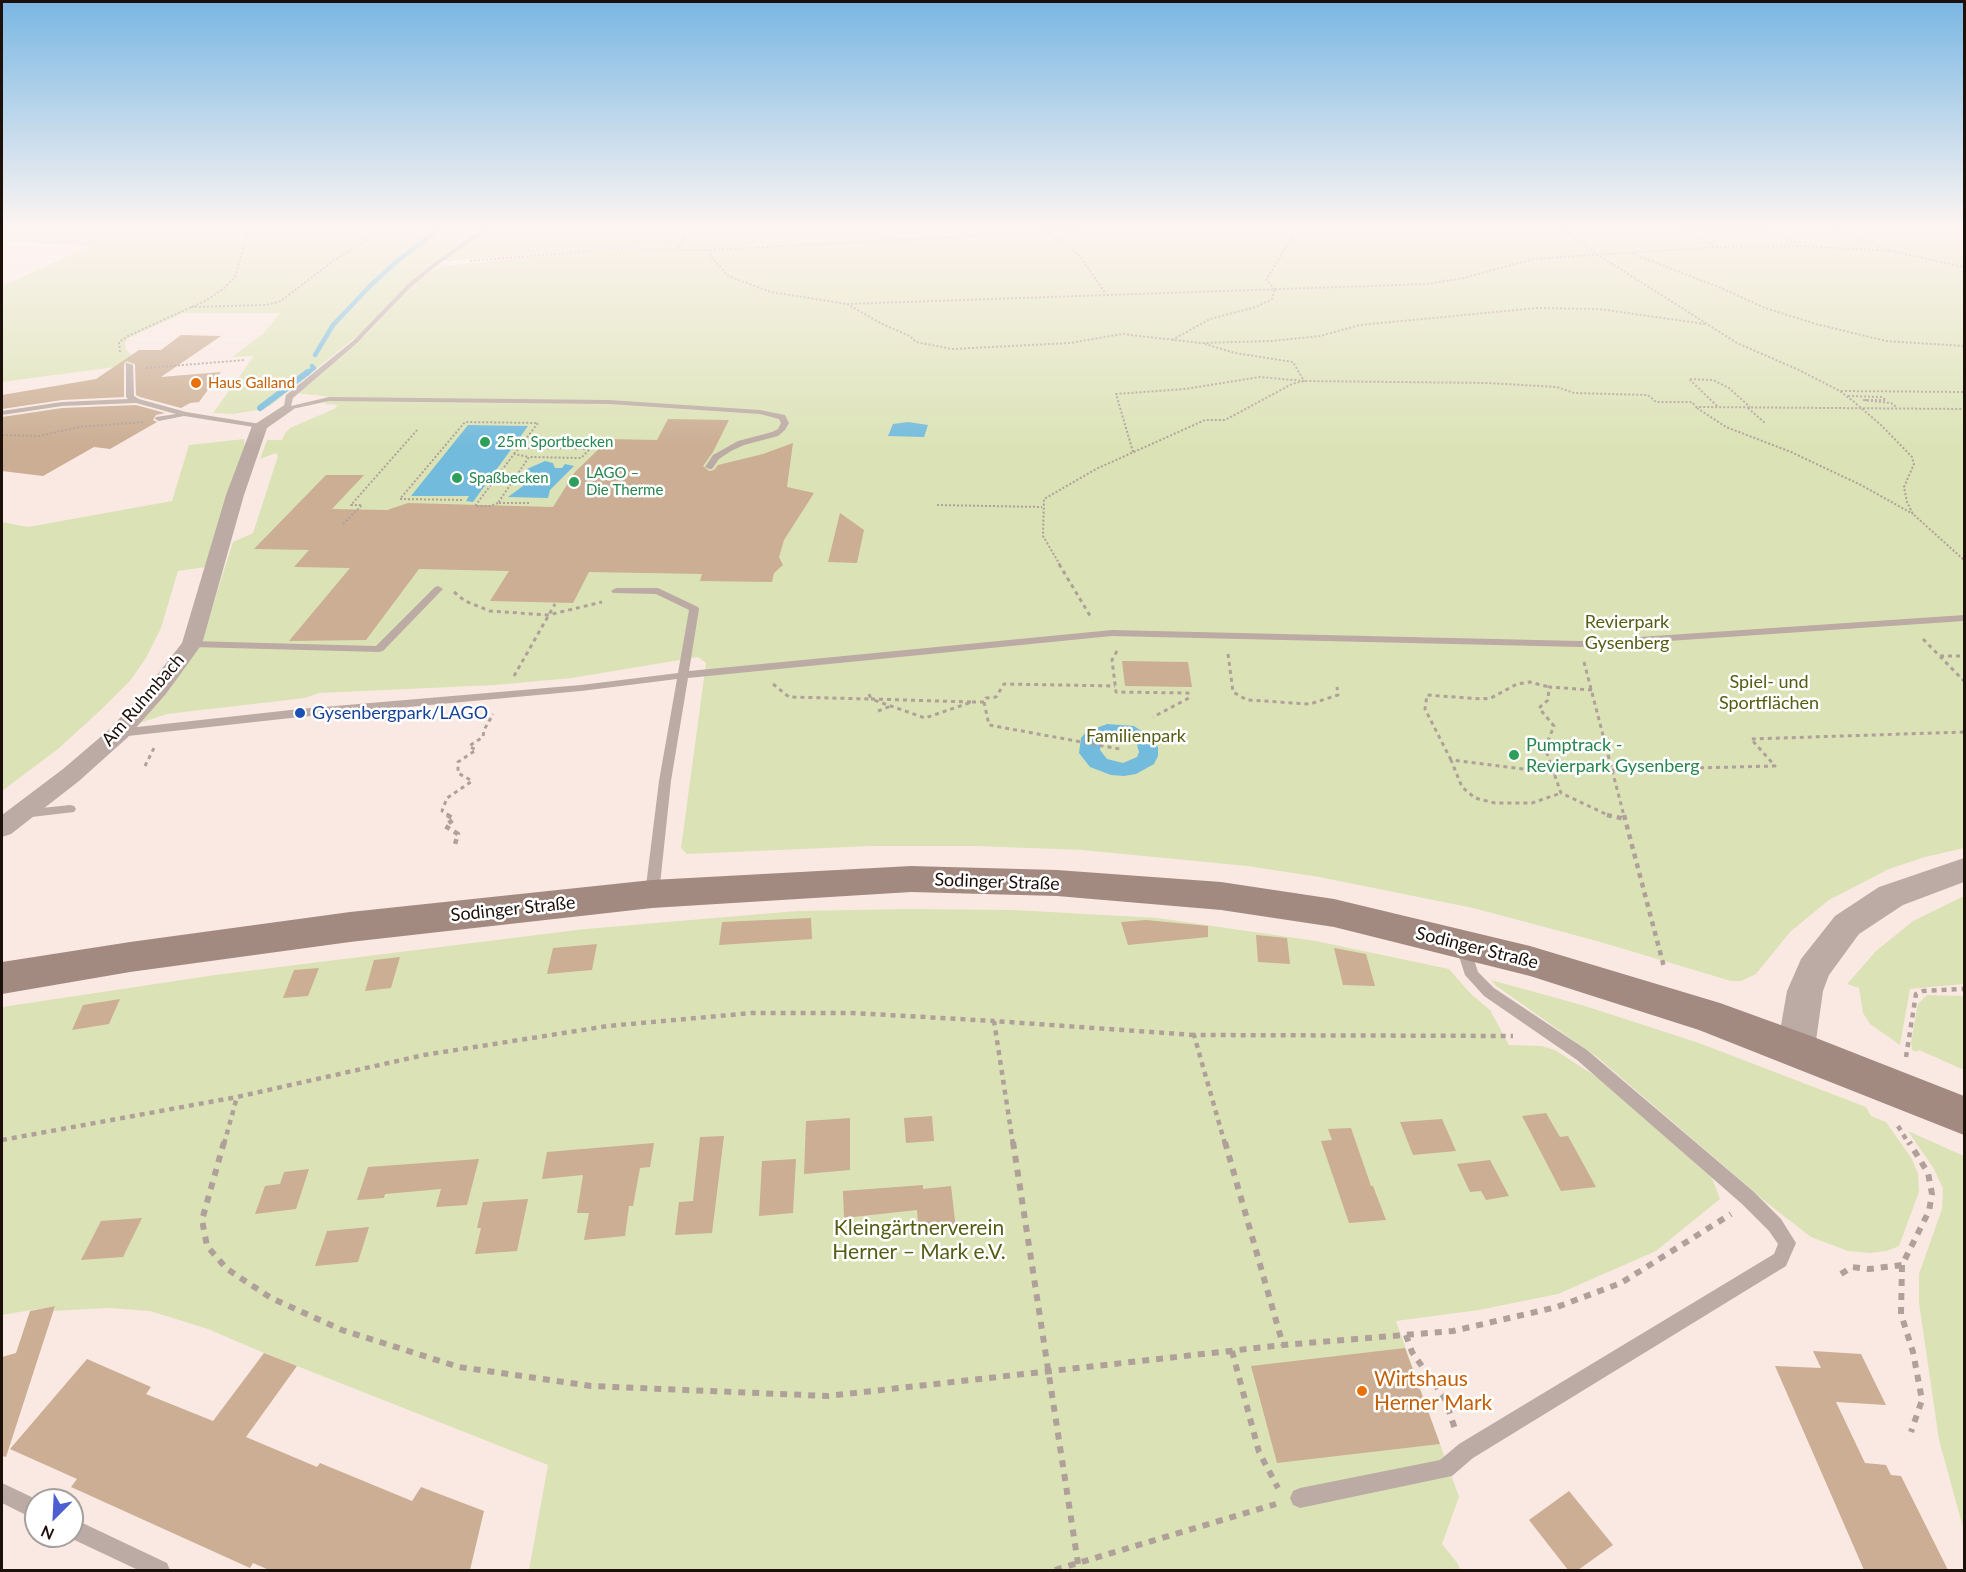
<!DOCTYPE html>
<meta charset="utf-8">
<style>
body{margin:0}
#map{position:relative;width:1966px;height:1572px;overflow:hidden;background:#fae9e3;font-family:Lato,sans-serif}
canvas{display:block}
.frame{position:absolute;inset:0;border:3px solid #1d100b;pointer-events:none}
.north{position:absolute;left:24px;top:1488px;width:60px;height:60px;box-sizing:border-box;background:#fff;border:2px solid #a59f9d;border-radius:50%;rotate:204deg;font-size:16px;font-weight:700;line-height:24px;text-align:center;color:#1d100b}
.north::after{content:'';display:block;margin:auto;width:21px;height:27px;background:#4d5ed3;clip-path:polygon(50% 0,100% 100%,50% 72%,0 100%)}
</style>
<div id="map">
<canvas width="1966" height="1572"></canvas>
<div class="frame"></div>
<div class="north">N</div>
</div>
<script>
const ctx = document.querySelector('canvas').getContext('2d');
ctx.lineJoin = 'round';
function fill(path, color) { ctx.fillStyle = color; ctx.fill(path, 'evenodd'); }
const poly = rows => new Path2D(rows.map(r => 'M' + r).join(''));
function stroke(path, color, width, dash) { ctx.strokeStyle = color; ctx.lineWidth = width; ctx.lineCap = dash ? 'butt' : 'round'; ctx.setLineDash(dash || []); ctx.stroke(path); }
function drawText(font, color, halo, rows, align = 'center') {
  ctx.font = font + ' Lato,sans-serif'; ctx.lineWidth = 5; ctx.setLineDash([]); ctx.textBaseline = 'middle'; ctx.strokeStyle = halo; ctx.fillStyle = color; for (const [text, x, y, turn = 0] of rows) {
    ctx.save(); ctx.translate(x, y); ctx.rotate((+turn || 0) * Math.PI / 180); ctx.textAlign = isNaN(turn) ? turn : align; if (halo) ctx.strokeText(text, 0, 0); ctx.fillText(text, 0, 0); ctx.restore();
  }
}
fill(poly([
 [2,226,488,226,423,271,361,333,270,406,258,410,233,414,213,413,254,356,232,357,264,333,280,313,183,313,129,338,125,342,126,349,138,364,2,382,2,286,91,246,2,241],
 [495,226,1964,226,1964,848,1925,857,1889,869,1829,900,1790,932,1756,974,1741,981,1731,981,1597,941,1473,908,1319,877,1247,866,1082,850,974,846,872,846,687,854,681,848,706,663,698,657,572,678,495,685,319,693,305,698,167,714,140,723,168,692,203,636,233,542,253,533,278,456,276,453,260,459,267,440,282,440,285,433,290,428,334,409,338,405,324,404,331,397,296,393,368,333,405,293,429,272,445,266,561,254,669,247,598,249,445,261],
 [244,439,245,447,206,567,178,571,161,628,146,658,130,681,103,708,58,749,2,791,2,522,28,527,172,501,189,445],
 [1964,896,1964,984,1910,989,1900,1045,1870,1024,1863,1013,1859,988,1847,984,1876,951,1913,921],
 [907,909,1015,910,1158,918,1316,941,1449,969,1471,994,1490,1010,1509,1045,1542,1046,1555,1050,1600,1079,1712,1178,1720,1199,1656,1251,1558,1294,1479,1310,1396,1321,1459,1497,1442,1544,1458,1564,1460,1570,529,1570,548,1465,264,1353,208,1329,150,1311,108,1308,54,1311,55,1306,2,1315,2,1007,215,975,585,929,797,911],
 [1491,980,1582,1005,1699,1043,1866,1107,1871,1116,1886,1122,1912,1159,1918,1174,1919,1192,1899,1246,1887,1251,1870,1253,1848,1251,1811,1237,1767,1203,1597,1057,1495,985],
 [1927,995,1964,996,1964,1070,1919,1050,1917,1052,1912,1050,1911,1042,1918,1004],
 [1908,1131,1964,1156,1964,1531,1939,1440,1919,1303,1919,1274,1942,1209,1943,1189,1934,1169]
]), '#dbe3b6');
fill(poly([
 [908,422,928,425,924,437,888,436,893,424],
 [468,425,528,426,473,502,466,501,469,496,411,496],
 [545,461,553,463,555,468,562,468,565,464,574,466,550,490,548,498,508,497,523,486,517,483,527,469],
 [1107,724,1134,726,1153,739,1158,747,1158,756,1154,764,1136,774,1124,776,1111,775,1090,767,1079,753,1081,738,1086,732],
 [1122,737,1137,745,1139,752,1137,757,1123,763,1107,759,1100,750,1101,745,1112,738]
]), '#73bbdc');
stroke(poly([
 [315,355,333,325,371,285,396,262,443,226],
 [306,374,314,368,312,366]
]), '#73bbdc', 4.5);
stroke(poly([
 [260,408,308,372]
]), '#73bbdc', 6);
fill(poly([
 [181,335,221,336,161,377,221,372,199,402,190,403,181,408,140,397,136,395,135,364,127,361,124,363,124,397,62,400,2,409,2,395,96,379,139,350,161,350],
 [136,405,165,413,156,415,153,420,157,422,110,449,94,447,43,476,2,471,2,417,62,408],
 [668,419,729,420,713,452,703,466,709,471,714,470,718,465,763,454,793,443,787,487,814,493,784,540,779,557,783,565,774,573,772,582,700,581,702,574,589,572,573,603,490,601,509,571,419,569,366,640,289,641,350,568,294,567,309,550,254,549,326,475,364,475,332,509,387,510,408,503,553,507,575,472,609,439,657,440],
 [840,513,864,530,857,563,828,562],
 [1122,661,1188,662,1192,687,1125,686],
 [811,918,812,939,719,945,722,922],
 [1146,920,1208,926,1208,937,1128,945,1121,922],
 [1256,935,1287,938,1290,964,1258,962],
 [597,944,592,970,547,974,553,948],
 [1334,948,1366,954,1375,986,1343,985],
 [400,957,391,988,365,991,374,960],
 [319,968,308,996,283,998,294,970],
 [120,999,109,1024,72,1030,83,1005],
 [1546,1113,1560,1137,1568,1136,1596,1187,1561,1191,1522,1116],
 [932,1116,934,1141,906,1143,904,1118],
 [850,1118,850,1170,804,1174,806,1121],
 [1442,1119,1456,1151,1413,1155,1400,1122],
 [1351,1128,1371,1186,1373,1186,1386,1220,1349,1223,1321,1141,1332,1140,1328,1129],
 [724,1136,712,1233,675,1235,679,1202,693,1201,700,1137],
 [654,1143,650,1167,640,1168,633,1206,629,1206,625,1236,584,1240,589,1213,577,1213,583,1175,542,1179,547,1152],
 [479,1159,467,1205,436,1207,441,1189,385,1194,384,1198,357,1200,368,1167],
 [796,1159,793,1213,759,1216,762,1161],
 [1490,1160,1509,1196,1486,1200,1481,1191,1470,1192,1457,1164],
 [309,1169,296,1209,255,1214,265,1186,280,1184,284,1172],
 [923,1185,923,1189,951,1186,956,1229,919,1233,917,1210,844,1218,843,1191],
 [528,1199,517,1251,475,1254,481,1228,477,1228,483,1202],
 [142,1218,123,1257,81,1260,101,1221],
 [369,1227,358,1262,315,1266,327,1231],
 [55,1306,6,1457,2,1456,2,1357,16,1353,30,1311],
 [1405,1348,1440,1444,1277,1463,1251,1366],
 [1813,1351,1861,1354,1886,1405,1836,1402,1865,1463,1886,1465,1891,1475,1901,1476,1948,1570,1864,1570,1775,1366,1821,1368],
 [264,1353,297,1366,246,1437,317,1467,320,1463,412,1501,421,1487,484,1511,470,1570,269,1570,253,1563,250,1568,71,1487,77,1479,10,1449,87,1359,151,1387,146,1394,213,1421],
 [1569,1491,1613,1545,1578,1570,1568,1570,1529,1520]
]), '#cbae93');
stroke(poly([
 [1048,226,1048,233,1079,255,1106,294],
 [1558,226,1595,253,1737,343,1799,370,1840,391,1853,401,1881,425,1912,457,1914,464,1904,487,1907,502,1913,514,1964,560],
 [1757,226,1798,244],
 [1826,226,1892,251,1964,267],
 [1958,226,1964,229],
 [1687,230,1767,231],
 [1716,247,1801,246,1892,251],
 [679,248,689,226],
 [710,250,1156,226],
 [1633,254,1721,288,1765,308,1816,324,1886,341,1964,346],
 [470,261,614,249,710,250,711,257,728,276,771,292,847,304,1427,284,1464,278,1533,259,1716,247,1677,226],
 [1275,289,1266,280,1299,226],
 [847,304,882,324,910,336,916,342,952,349,1070,343,1122,334,1201,343,1272,341,1320,336,1360,325,1537,308,1599,309,1705,324],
 [191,307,266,305,281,301,333,261,388,226],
 [1172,340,1210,319,1256,307,1272,299,1275,289],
 [120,352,119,342,128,336,207,300,223,289,235,277,250,226],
 [146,368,245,360],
 [1841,391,1964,392],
 [1848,396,1882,397,1886,400,1867,400],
 [1867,400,1863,400,1891,403,1895,406,1892,406],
 [1717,406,1689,379,1713,380,1729,388,1750,407],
 [1697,408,1726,427,1791,452,1861,485,1913,514],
 [1748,408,1765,423],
 [2,435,39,436,79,427,143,422],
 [1133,452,1116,394,1185,389,1260,377,1304,381,1293,362,1235,353,1205,344],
 [514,454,519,448,590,449,581,458,529,457,498,503,531,503],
 [462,500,400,499,465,422,538,423,519,448],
 [498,503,490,506,475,506,514,454,529,457],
 [937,505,1042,507],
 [343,524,362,505,351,505,418,429],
 [1060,565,1043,536,1044,499,1096,469,1205,420,1225,420,1292,384,1304,381,1488,383,1557,387,1574,393,1648,395,1656,402,1692,402,1696,407,1964,409]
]), '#b0a09a', 2, [2, 2]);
stroke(poly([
 [1059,564,1092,619],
 [454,592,465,601,490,611,548,615,602,602],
 [1923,639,1964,681],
 [1117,651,1112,660,1116,692,1188,693,1189,698,1153,717],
 [1228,654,1233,692,1247,700,1310,704,1338,695,1337,687],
 [1940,656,1964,656],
 [1584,662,1624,816],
 [514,676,555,604],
 [773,684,789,697,871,699],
 [1592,690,1549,687,1548,700,1539,708,1554,726,1545,748,1561,793,1610,816],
 [869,694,871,699],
 [871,699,972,702,925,718,871,699],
 [972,702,984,702,986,698,996,697,1004,684,1115,686],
 [984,702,989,725,1120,749],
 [878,711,891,706],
 [1451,760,1425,709,1427,695,1482,699,1491,698,1517,684,1530,682,1549,687],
 [145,766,154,748],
 [1612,770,1775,766,1751,739,1964,732],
 [1555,773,1451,760,1462,787,1475,798,1495,803,1532,803,1561,793],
 [450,816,442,811,447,798,472,781,458,773,458,762,476,750,469,746,483,737,484,730,493,714]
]), '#b0a09a', 3, [4, 4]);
stroke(poly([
 [447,815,454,819,445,826,458,834,455,844],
 [1607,815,1625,819],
 [1624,815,1664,967],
 [1906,1057,1916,994,1923,991,1964,989],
 [1898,1126,1909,1144],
 [2,1140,237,1097,424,1055,608,1026,752,1013,853,1013,994,1021],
 [224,1144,237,1097],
 [1013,1144,994,1021,1194,1035],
 [1225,1144,1194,1035,1513,1036]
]), '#b0a09a', 4.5, [5, 5]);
stroke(poly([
 [224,1142,202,1220,207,1246,227,1269,271,1298,342,1330,459,1367,591,1386,828,1396,1283,1345,1453,1331,1557,1307,1621,1283,1731,1214],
 [1013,1142,1079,1570],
 [1225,1142,1283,1345],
 [1902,1265,1901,1314,1913,1352,1922,1400,1911,1432],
 [1841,1274,1852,1267,1869,1269,1902,1265,1929,1211,1932,1194,1928,1173,1909,1142],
 [1406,1335,1412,1352,1445,1399,1455,1429],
 [1232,1351,1259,1452,1278,1488],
 [1055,1570,1276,1504]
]), '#b0a09a', 6, [7, 7]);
fill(poly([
 [487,226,494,226,435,267,411,287,357,343,293,398,291,406,329,397,609,400,760,410,785,415,789,423,785,430,778,436,744,445,731,451,719,459,712,469,709,469,705,467,713,455,738,441,772,432,778,429,781,423,779,419,760,414,609,404,329,401,283,411,286,395,353,341,407,285,431,265,487,226],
 [126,363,133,365,134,396,139,399,186,412,260,424,264,426,260,428,184,416,159,421,155,419,156,417,176,414,136,403,62,406,2,415,2,411,62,402,128,399,126,397,126,363],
 [438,586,443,589,441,591,383,651,379,652,192,647,187,644,192,641,376,646,435,587,438,586],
 [616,588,658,588,698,607,699,609,689,671,1112,630,1580,641,1964,615,1964,621,1580,647,1112,636,688,678,671,781,659,894,657,898,652,899,647,898,645,894,659,781,677,679,581,691,300,717,119,737,113,733,119,729,300,709,581,685,678,673,689,610,656,594,613,593,611,591,616,588],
 [70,805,74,806,76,809,74,812,23,818,17,814,23,810,70,805],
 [1463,942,1468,943,1470,947,1478,972,1494,988,1587,1050,1754,1192,1781,1219,1796,1243,1786,1266,1473,1458,1452,1476,1300,1508,1293,1505,1290,1498,1293,1491,1300,1488,1440,1460,1459,1444,1774,1254,1778,1244,1769,1231,1742,1204,1577,1060,1484,996,1465,975,1456,947,1458,943,1463,942],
 [2,1483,38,1500,36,1500,36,1520,2,1503,2,1483],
 [72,1518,167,1563,170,1570,138,1570,66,1536,72,1536,72,1518]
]), '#bcaba4');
fill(poly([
 [286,404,294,409,267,428,244,495,202,644,166,694,127,738,79,781,11,834,2,837,2,815,63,769,111,728,150,684,182,643,226,495,252,426,286,404]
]), '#bcaba4');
fill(poly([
 [1964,858,1964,882,1903,905,1859,934,1829,975,1823,991,1815,1048,1809,1059,1796,1064,1783,1059,1777,1048,1787,991,1801,959,1835,916,1879,887,1964,858]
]), '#bcaba4');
fill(poly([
 [911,866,1057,870,1221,882,1334,899,1530,946,1720,1003,1811,1036,1964,1096,1964,1135,1699,1030,1530,976,1334,927,1221,910,1057,896,911,892,652,908,350,942,130,972,2,994,2,962,130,942,350,912,652,880,911,866]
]), '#a38a81');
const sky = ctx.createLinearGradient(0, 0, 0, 446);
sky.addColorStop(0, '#79b7e3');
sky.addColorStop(0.51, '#fdf5f2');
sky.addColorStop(1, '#fdf5f200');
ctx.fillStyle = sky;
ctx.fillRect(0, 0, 1966, 446);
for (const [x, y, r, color] of [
 [196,383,6,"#e8710a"],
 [485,442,6,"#2e9e5b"],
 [457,478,6,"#2e9e5b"],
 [574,482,6,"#2e9e5b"],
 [300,713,6,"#1a4fb4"],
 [1514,755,6,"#2e9e5b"],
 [1362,1391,6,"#e8710a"]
]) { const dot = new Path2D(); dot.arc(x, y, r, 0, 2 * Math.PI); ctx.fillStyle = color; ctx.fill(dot); stroke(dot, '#fff', 2); }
drawText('15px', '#c56008', '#fff', [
 ["Haus Galland",208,383]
], 'left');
drawText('15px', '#27864d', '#fff', [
 ["25m Sportbecken",497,442],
 ["LAGO –",586,473],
 ["Die Therme",586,490],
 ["Spaßbecken",469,478]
], 'left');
drawText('18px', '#555d14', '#fff', [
 ["Revierpark",1627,622],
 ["Gysenberg",1627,643],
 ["Spiel- und",1769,682],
 ["Sportflächen",1769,703],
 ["Familienpark",1136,736]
]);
drawText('18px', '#1d100b', '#fff', [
 ["Am Ruhmbach",143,700,-49],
 ["Sodinger Straße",997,882,2],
 ["Sodinger Straße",513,909,-6],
 ["Sodinger Straße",1477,948,14]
]);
drawText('18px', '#164399', '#fff', [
 ["Gysenbergpark/LAGO",312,713]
], 'left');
drawText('18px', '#27864d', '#fff', [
 ["Pumptrack -",1526,745],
 ["Revierpark Gysenberg",1526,766]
], 'left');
drawText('21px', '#555d14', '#fff', [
 ["Kleingärtnerverein",919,1228],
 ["Herner – Mark e.V.",919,1252]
]);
drawText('21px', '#c56008', '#fff', [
 ["Wirtshaus",1374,1379],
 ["Herner Mark",1374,1403]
], 'left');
</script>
